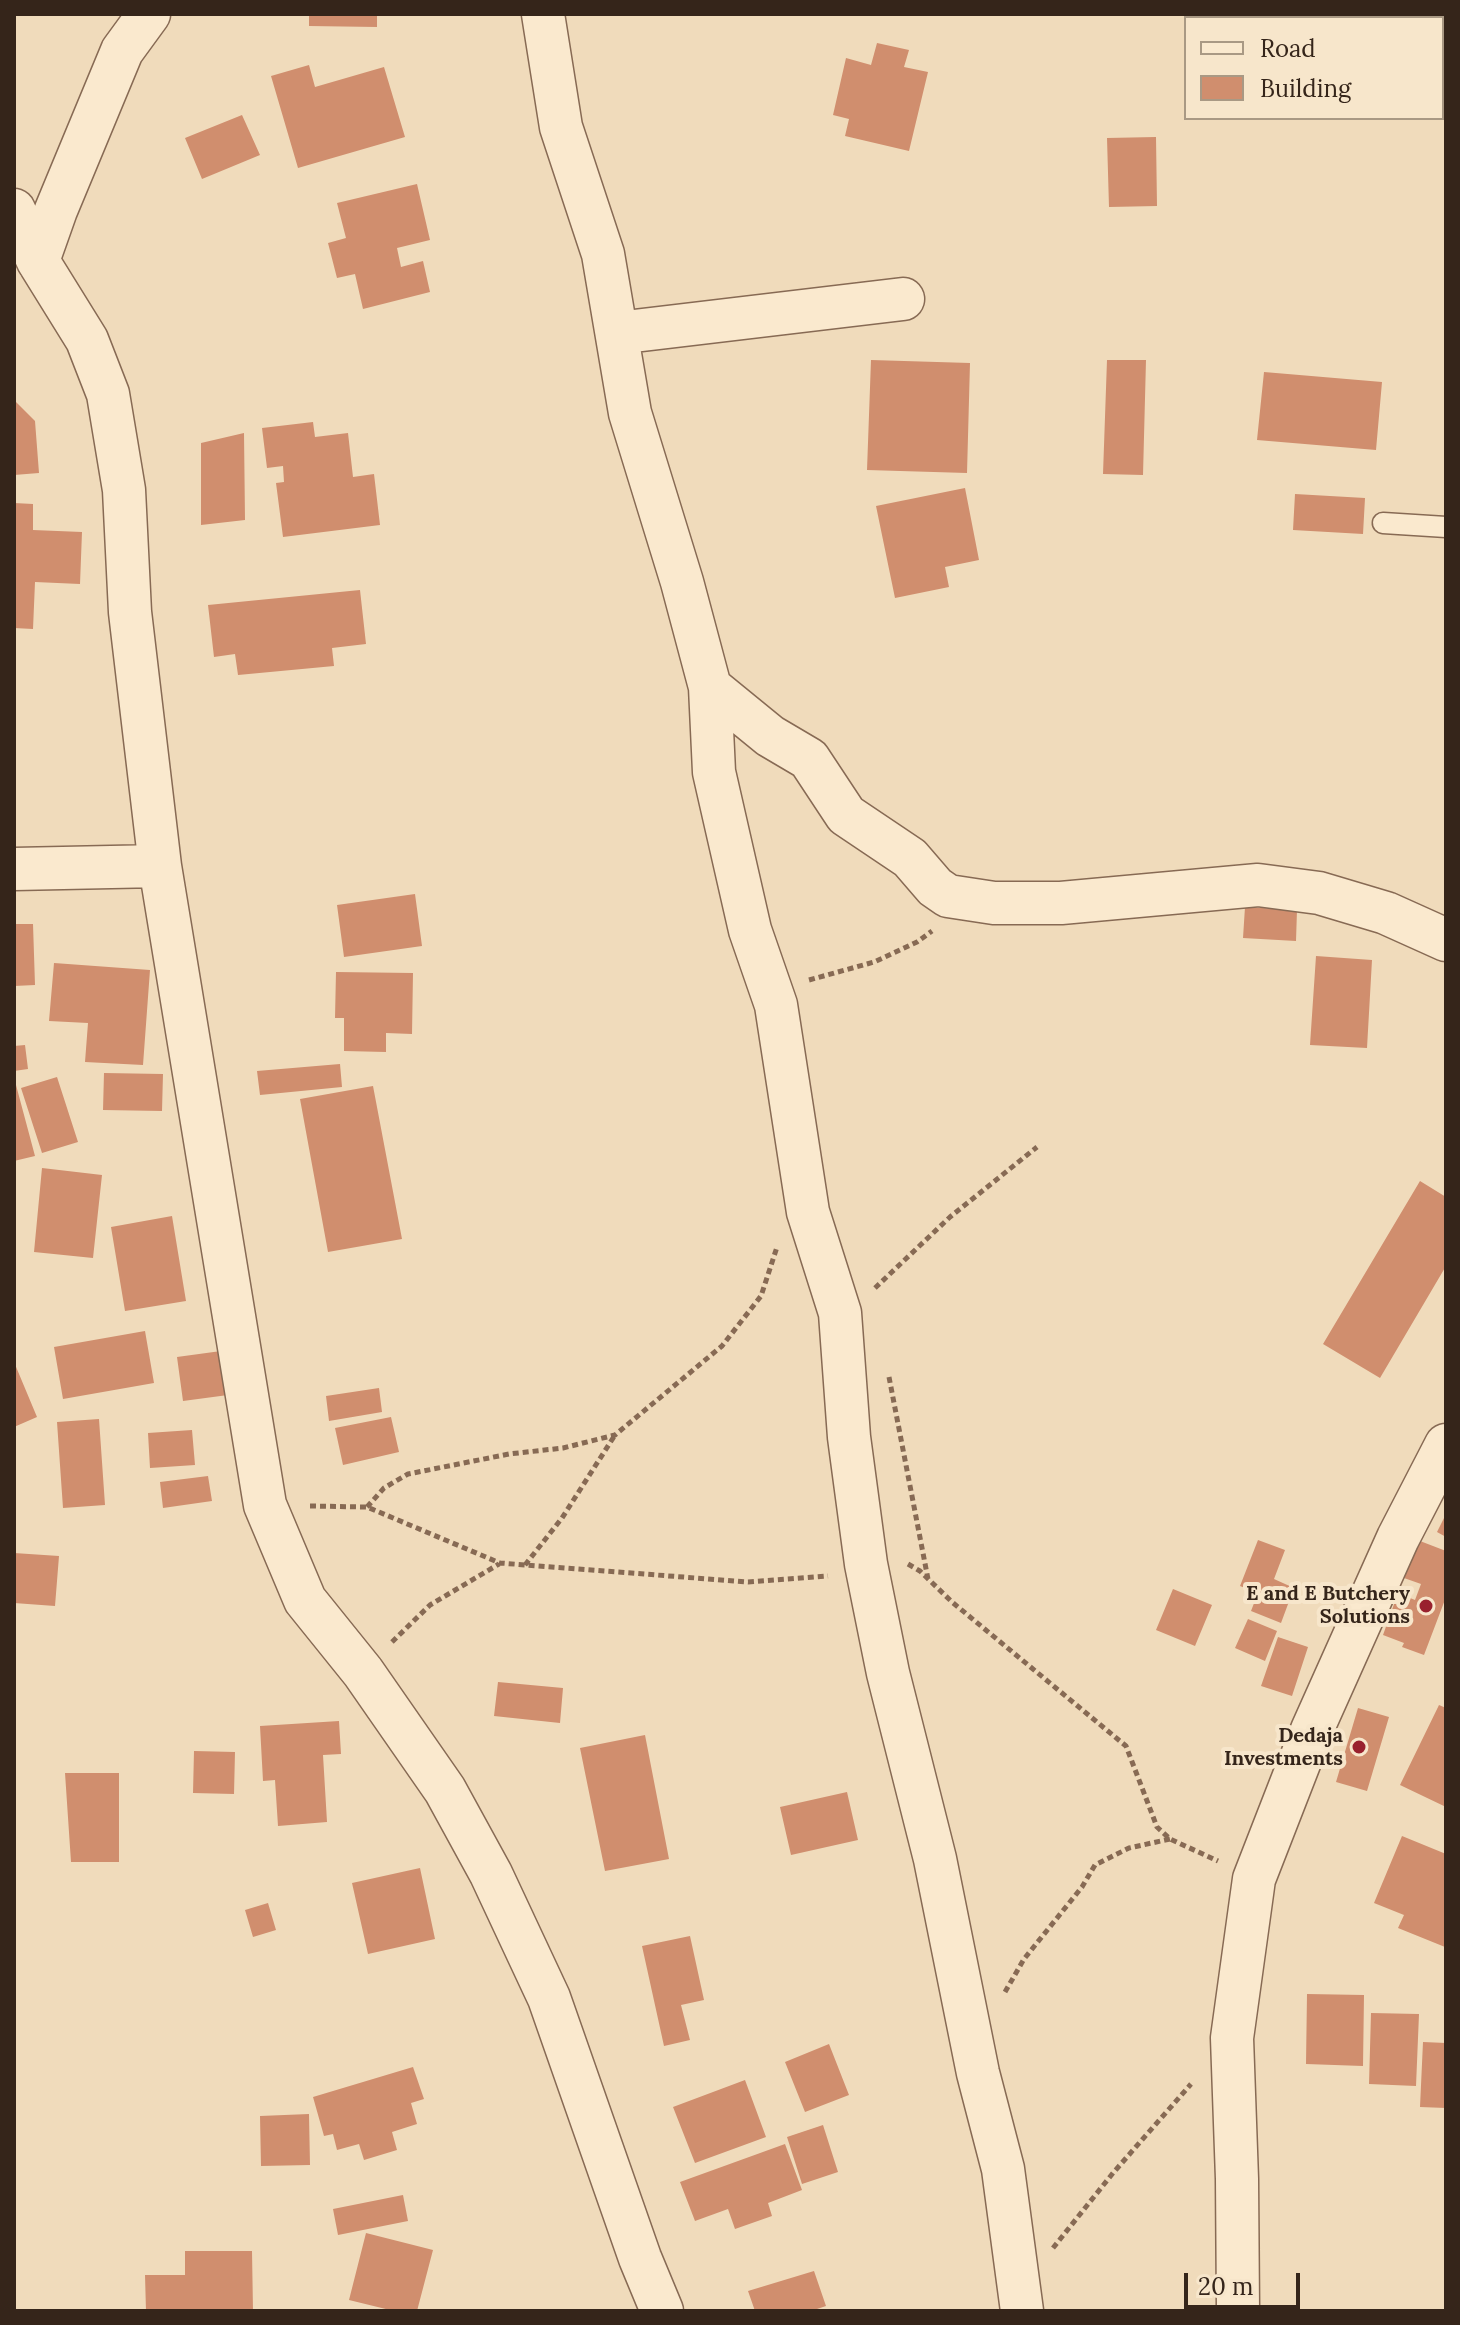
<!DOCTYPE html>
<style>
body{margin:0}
#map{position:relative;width:1460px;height:2325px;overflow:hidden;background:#f0dbbb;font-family:Lora,serif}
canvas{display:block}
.frame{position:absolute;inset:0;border:16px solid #35251a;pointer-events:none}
.legend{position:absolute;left:1184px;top:16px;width:260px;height:104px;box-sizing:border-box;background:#f7e6cb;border:2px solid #a99984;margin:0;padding:10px 14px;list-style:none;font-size:24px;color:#35251a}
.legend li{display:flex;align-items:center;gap:16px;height:40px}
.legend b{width:40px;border:2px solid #a99984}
.scale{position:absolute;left:1184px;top:2273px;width:116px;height:36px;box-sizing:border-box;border:4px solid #35251a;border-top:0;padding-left:10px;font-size:24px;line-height:28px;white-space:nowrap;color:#35251a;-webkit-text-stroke:6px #f7e6cb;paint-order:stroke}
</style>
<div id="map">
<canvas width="1460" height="2325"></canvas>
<div class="frame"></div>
<ul class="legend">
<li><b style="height:10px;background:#fae9ce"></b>Road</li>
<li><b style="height:22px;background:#d08e6e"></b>Building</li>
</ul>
<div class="scale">20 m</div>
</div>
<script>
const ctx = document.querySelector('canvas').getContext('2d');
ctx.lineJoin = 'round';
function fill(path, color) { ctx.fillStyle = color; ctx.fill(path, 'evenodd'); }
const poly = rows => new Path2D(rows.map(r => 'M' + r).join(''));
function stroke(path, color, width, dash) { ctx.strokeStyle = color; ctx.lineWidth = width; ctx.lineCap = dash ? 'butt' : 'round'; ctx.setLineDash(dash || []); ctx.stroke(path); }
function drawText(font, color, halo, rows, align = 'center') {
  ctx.font = font + ' Lora,serif'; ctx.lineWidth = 8; ctx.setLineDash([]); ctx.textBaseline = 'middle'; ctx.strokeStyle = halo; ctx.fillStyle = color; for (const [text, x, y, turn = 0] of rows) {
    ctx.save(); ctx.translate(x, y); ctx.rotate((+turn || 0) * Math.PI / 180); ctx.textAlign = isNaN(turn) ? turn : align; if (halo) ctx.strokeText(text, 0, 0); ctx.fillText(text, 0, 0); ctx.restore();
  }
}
fill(poly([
 [309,14,377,14,377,27,309,26],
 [1408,14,1446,14,1446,52,1442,51,1442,18,1408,18],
 [877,43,909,50,904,67,928,72,909,151,845,136,849,119,833,115,846,58,871,65],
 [309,65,315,87,384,67,405,137,298,168,271,76],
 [242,115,260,155,202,179,185,138],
 [1156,137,1157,206,1109,207,1107,138],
 [417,184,430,240,397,248,401,267,423,261,430,292,363,309,355,274,337,278,328,243,346,238,337,203],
 [871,360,970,363,967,473,867,470],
 [1107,360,1146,360,1143,475,1103,474],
 [1264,372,1382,382,1376,450,1257,440],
 [14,400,35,421,39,473,14,475],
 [313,422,315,437,348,433,353,477,374,474,380,525,283,537,276,483,284,482,283,466,267,468,262,428],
 [244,433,245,520,201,525,201,443],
 [965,488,979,560,945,567,949,587,895,598,876,506],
 [1295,494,1365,498,1363,534,1293,530],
 [14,503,33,504,33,530,82,532,80,584,35,582,33,629,14,628],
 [360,590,366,644,332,648,334,666,238,675,235,654,214,657,208,605],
 [415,894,422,946,344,957,337,905],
 [1245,907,1297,910,1296,941,1243,938],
 [14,924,33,924,35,985,14,986],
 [1316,956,1372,960,1367,1048,1310,1045],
 [54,963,150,970,143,1065,85,1062,88,1023,49,1021],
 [336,972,413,973,412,1034,386,1033,386,1052,344,1051,344,1018,335,1018],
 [25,1045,28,1069,14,1071,14,1046],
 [340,1064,342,1087,260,1095,257,1071],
 [104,1073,163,1074,162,1111,103,1110],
 [57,1077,78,1142,42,1153,21,1088],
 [14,1085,16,1085,35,1156,14,1161],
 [373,1086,402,1239,328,1252,300,1099],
 [42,1168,102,1175,93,1258,34,1252],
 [1420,1181,1446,1197,1446,1266,1380,1378,1323,1344],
 [172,1216,186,1301,125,1311,111,1227],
 [145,1331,154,1383,63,1399,54,1347],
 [221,1351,228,1395,183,1401,177,1357],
 [14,1362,37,1417,14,1427],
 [379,1388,382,1412,329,1421,326,1396],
 [391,1417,399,1452,343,1465,335,1428],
 [99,1419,105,1505,63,1508,57,1422],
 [192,1430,195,1465,150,1468,148,1433],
 [208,1476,212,1501,163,1508,160,1482],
 [1446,1514,1446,1537,1437,1532],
 [1258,1540,1285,1550,1274,1579,1294,1588,1281,1623,1251,1611,1258,1593,1240,1586],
 [1420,1541,1446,1551,1446,1597,1424,1655,1402,1647,1404,1643,1383,1635,1398,1593,1415,1600,1421,1584,1404,1578],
 [14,1553,59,1556,55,1606,14,1603],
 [1173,1589,1212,1605,1195,1646,1156,1630],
 [1248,1619,1277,1631,1265,1661,1235,1648],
 [1278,1637,1308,1647,1292,1696,1261,1686],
 [498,1682,563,1688,560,1723,494,1716],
 [1439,1705,1446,1708,1446,1807,1400,1785],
 [1358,1708,1389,1717,1367,1791,1336,1782],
 [339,1721,341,1754,323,1755,327,1822,278,1826,275,1780,263,1781,260,1726],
 [645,1735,669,1859,605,1871,580,1748],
 [194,1751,235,1752,234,1794,193,1793],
 [65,1773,119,1773,119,1862,71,1862],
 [847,1792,858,1840,791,1855,780,1807],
 [1402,1836,1446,1854,1445,1947,1398,1928,1404,1915,1374,1903],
 [420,1868,435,1939,368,1954,352,1883],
 [268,1903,276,1930,253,1937,245,1910],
 [690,1936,704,2000,681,2005,690,2040,664,2046,642,1946],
 [1307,1994,1364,1995,1363,2066,1306,2064],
 [1371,2013,1419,2014,1416,2086,1369,2084],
 [1423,2042,1446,2043,1446,2108,1420,2107],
 [829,2044,849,2095,805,2112,785,2062],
 [413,2067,424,2099,411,2103,417,2124,392,2132,397,2150,364,2160,359,2144,337,2150,333,2134,324,2136,313,2097],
 [745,2080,766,2137,695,2163,673,2107],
 [309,2114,310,2165,261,2166,260,2116],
 [823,2125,838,2172,802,2184,787,2137],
 [785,2144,802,2190,768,2203,772,2216,735,2229,728,2209,695,2221,680,2182],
 [403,2195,408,2221,338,2235,333,2209],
 [366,2233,433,2250,417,2311,394,2311,349,2300],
 [185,2251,252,2251,253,2311,146,2311,145,2275,185,2275],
 [814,2271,826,2306,811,2311,755,2311,748,2291]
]), '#d08e6e');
const lane = poly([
 [1383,523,1446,527]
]);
const street = poly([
 [543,14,561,127,603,254,630,413,682,582,710,687,714,772,750,930,776,1005,808,1212,840,1313,849,1437,866,1564,888,1673,935,1859,978,2073,1003,2169,1022,2311],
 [14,210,38,261,87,340,108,394,124,490,130,612,160,866,265,1505,305,1600,363,1672,445,1790,491,1874,549,1998,640,2258,662,2311],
 [38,261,56,210,122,51,149,14],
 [617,333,903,299],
 [710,687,770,736,809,759,846,815,910,858,935,887,948,896,994,903,1061,903,1258,885,1319,893,1386,913,1446,940],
 [14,869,160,866],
 [1238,2311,1237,2179,1232,2038,1254,1879,1312,1730,1398,1538,1446,1445]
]);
stroke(lane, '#876a54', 23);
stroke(street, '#876a54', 45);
stroke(poly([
 [809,980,874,962,917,942,932,931],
 [875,1288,950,1217,1037,1147],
 [889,1377,928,1579],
 [310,1506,367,1507,500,1563,748,1582,828,1576],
 [367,1507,384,1488,408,1474,509,1454,563,1448,615,1435,722,1346,761,1296,777,1247],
 [908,1564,920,1571,952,1602,1126,1746,1157,1827,1170,1839,1218,1861],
 [525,1565,562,1518,615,1435],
 [392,1642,430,1605,499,1564],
 [1005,1992,1024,1959,1082,1887,1095,1865,1129,1848,1170,1839],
 [1053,2248,1113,2173,1191,2084]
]), '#876a54', 5, [6, 4]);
stroke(lane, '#fae9ce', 20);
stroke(street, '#fae9ce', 42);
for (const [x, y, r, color] of [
 [1426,1606,8,"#99212e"],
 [1359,1747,8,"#99212e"]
]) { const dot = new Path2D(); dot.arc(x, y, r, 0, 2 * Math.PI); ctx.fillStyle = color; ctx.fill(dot); stroke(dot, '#f7e6cb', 3); }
drawText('bold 20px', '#35251a', '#f7e6cb', [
 ["E and E Butchery",1410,1594],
 ["Solutions",1410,1617],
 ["Dedaja",1343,1736],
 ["Investments",1343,1759]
], 'right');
</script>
